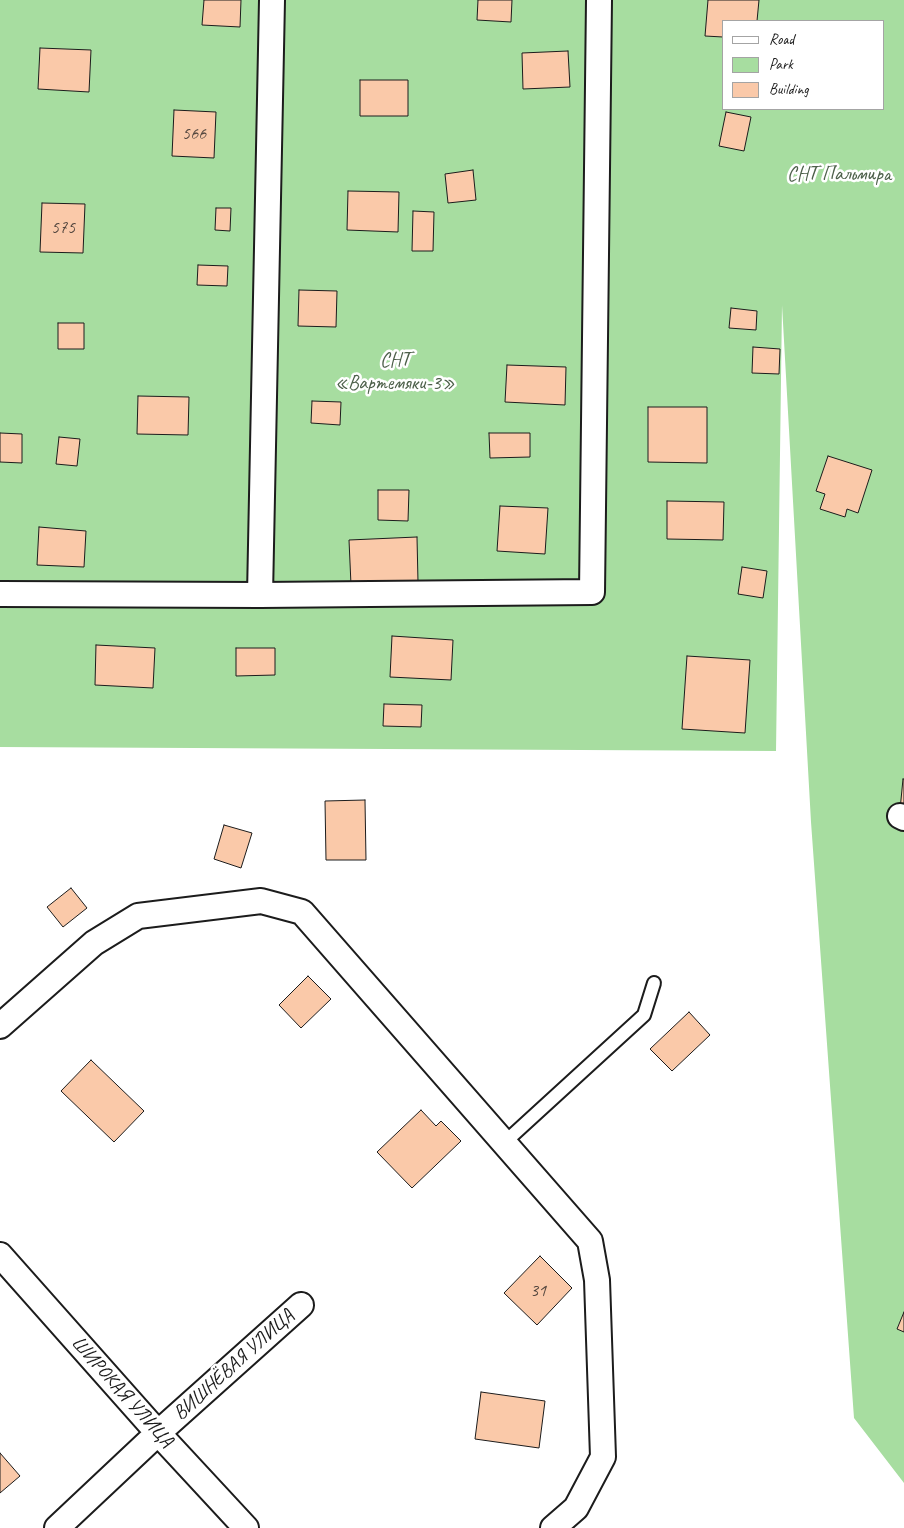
<!DOCTYPE html>
<meta charset="utf-8">
<style>
body{margin:0}
#map{position:relative;width:904px;height:1528px;overflow:hidden;background:#fff;font-family:Caveat,sans-serif}
canvas{display:block}
.legend{position:absolute;left:722px;top:20px;width:162px;height:90px;box-sizing:border-box;background:#fff;border:1px solid #a4a4a4;margin:0;padding:6px 9px;list-style:none;font-size:15px;color:#1c1c1c}
.legend li{display:flex;align-items:center;gap:10px;height:25px}
.legend b{width:25px;border:1px solid #a4a4a4}
</style>
<div id="map">
<canvas width="904" height="1528"></canvas>
<ul class="legend">
<li><b style="height:6px;background:#fff"></b>Road</li>
<li><b style="height:14px;background:#a7dda0"></b>Park</li>
<li><b style="height:14px;background:#fac9a9"></b>Building</li>
</ul>
</div>
<script>
const ctx = document.querySelector('canvas').getContext('2d');
ctx.lineJoin = 'round';
function fill(path, color) { ctx.fillStyle = color; ctx.fill(path, 'evenodd'); }
const poly = rows => new Path2D(rows.map(r => 'M' + r).join(''));
function stroke(path, color, width, dash) { ctx.strokeStyle = color; ctx.lineWidth = width; ctx.lineCap = dash ? 'butt' : 'round'; ctx.setLineDash(dash || []); ctx.stroke(path); }
function drawText(font, color, halo, rows, align = 'center') {
  ctx.font = font + ' Caveat,sans-serif'; ctx.lineWidth = 5; ctx.setLineDash([]); ctx.textBaseline = 'middle'; ctx.strokeStyle = halo; ctx.fillStyle = color; for (const [text, x, y, turn = 0] of rows) {
    ctx.save(); ctx.translate(x, y); ctx.rotate((+turn || 0) * Math.PI / 180); ctx.textAlign = isNaN(turn) ? turn : align; if (halo) ctx.strokeText(text, 0, 0); ctx.fillText(text, 0, 0); ctx.restore();
  }
}
fill(poly([
 [0,0,904,0,904,1483,854,1418,811,822,782,305,776,751,0,747],
 [723,21,883,21,883,109,723,109]
]), '#a7dda0');
const building = poly([
 [204,0,241,0,240,27,202,25,204,0],
 [478,0,512,0,511,22,477,20,478,0],
 [708,0,759,0,757,21,723,21,723,37,705,36,708,0],
 [40,48,91,50,89,92,38,89,40,48],
 [568,51,570,87,523,89,522,53,568,51],
 [360,80,408,80,408,116,360,116,360,80],
 [174,110,216,112,214,158,172,156,174,110],
 [726,112,751,117,744,151,719,146,726,112],
 [473,170,476,200,448,203,445,174,473,170],
 [348,191,399,192,398,232,347,230,348,191],
 [42,203,85,204,83,253,40,252,42,203],
 [216,208,231,208,230,231,215,230,216,208],
 [413,211,434,212,433,251,412,251,413,211],
 [198,265,228,266,227,286,197,285,198,265],
 [299,290,337,291,336,327,298,326,299,290],
 [731,308,757,311,756,330,729,328,731,308],
 [58,323,84,323,84,349,58,349,58,323],
 [753,347,780,349,779,374,752,373,753,347],
 [507,365,566,367,565,405,505,402,507,365],
 [138,396,189,397,188,435,137,434,138,396],
 [312,401,341,402,340,425,311,423,312,401],
 [648,407,707,407,707,463,648,462,648,407],
 [0,433,22,434,22,463,0,462,0,433],
 [489,433,530,433,530,457,490,458,489,433],
 [59,437,80,439,77,466,56,464,59,437],
 [828,456,872,470,858,513,847,509,845,517,820,509,825,494,816,491,828,456],
 [378,490,409,490,408,521,378,520,378,490],
 [667,501,724,502,723,540,667,539,667,501],
 [500,506,548,508,545,554,497,551,500,506],
 [39,527,86,531,84,567,37,565,39,527],
 [417,537,418,582,351,585,349,540,417,537],
 [742,567,767,571,763,598,738,594,742,567],
 [392,636,453,640,451,680,390,677,392,636],
 [96,645,155,648,153,688,95,685,96,645],
 [236,648,275,648,275,675,236,676,236,648],
 [687,656,750,660,745,733,682,729,687,656],
 [384,704,422,705,421,727,383,726,384,704],
 [903,779,904,779,904,811,900,810,903,779],
 [365,800,366,860,326,860,325,801,365,800],
 [224,825,252,833,241,868,214,859,224,825],
 [71,888,87,908,63,927,47,907,71,888],
 [308,976,331,999,301,1028,279,1005,308,976],
 [689,1012,710,1035,672,1071,650,1049,689,1012],
 [91,1060,144,1111,114,1142,61,1091,91,1060],
 [421,1110,436,1126,441,1121,461,1141,412,1188,377,1152,421,1110],
 [540,1256,572,1288,537,1325,504,1293,540,1256],
 [904,1312,904,1332,897,1329,904,1312],
 [481,1392,545,1401,539,1448,475,1439,481,1392],
 [0,1453,20,1476,0,1493,0,1453]
]);
fill(building, '#fac9a9');
stroke(building, '#1c1c1c', 1);
const service = poly([
 [504,1143,644,1015,654,983]
]);
const minor = poly([
 [272,0,260,595,592,592,599,0],
 [0,594,260,595],
 [900,816,904,818],
 [0,1026,94,943,138,916,261,901,302,912,590,1241,597,1280,603,1457,576,1508,553,1528],
 [0,1255,158,1433,246,1528],
 [57,1528,158,1433,301,1305]
]);
stroke(service, '#1c1c1c', 16);
stroke(minor, '#1c1c1c', 28);
stroke(service, '#fff', 12);
stroke(minor, '#fff', 24);
drawText('18px', '#54473f', null, [
 ["566",194,134],
 ["575",63,228],
 ["31",538,1291]
]);
drawText('20px', '#4d604a', '#fff', [
 ["СНТ Пальмира",839,175],
 ["СНТ",395,361],
 ["«Вартемяки-3»",395,384]
]);
drawText('20px', '#1c1c1c', '#fff', [
 ["ВИШНЁВАЯ УЛИЦА",234,1365,-42],
 ["ШИРОКАЯ УЛИЦА",122,1392,48]
]);
</script>
